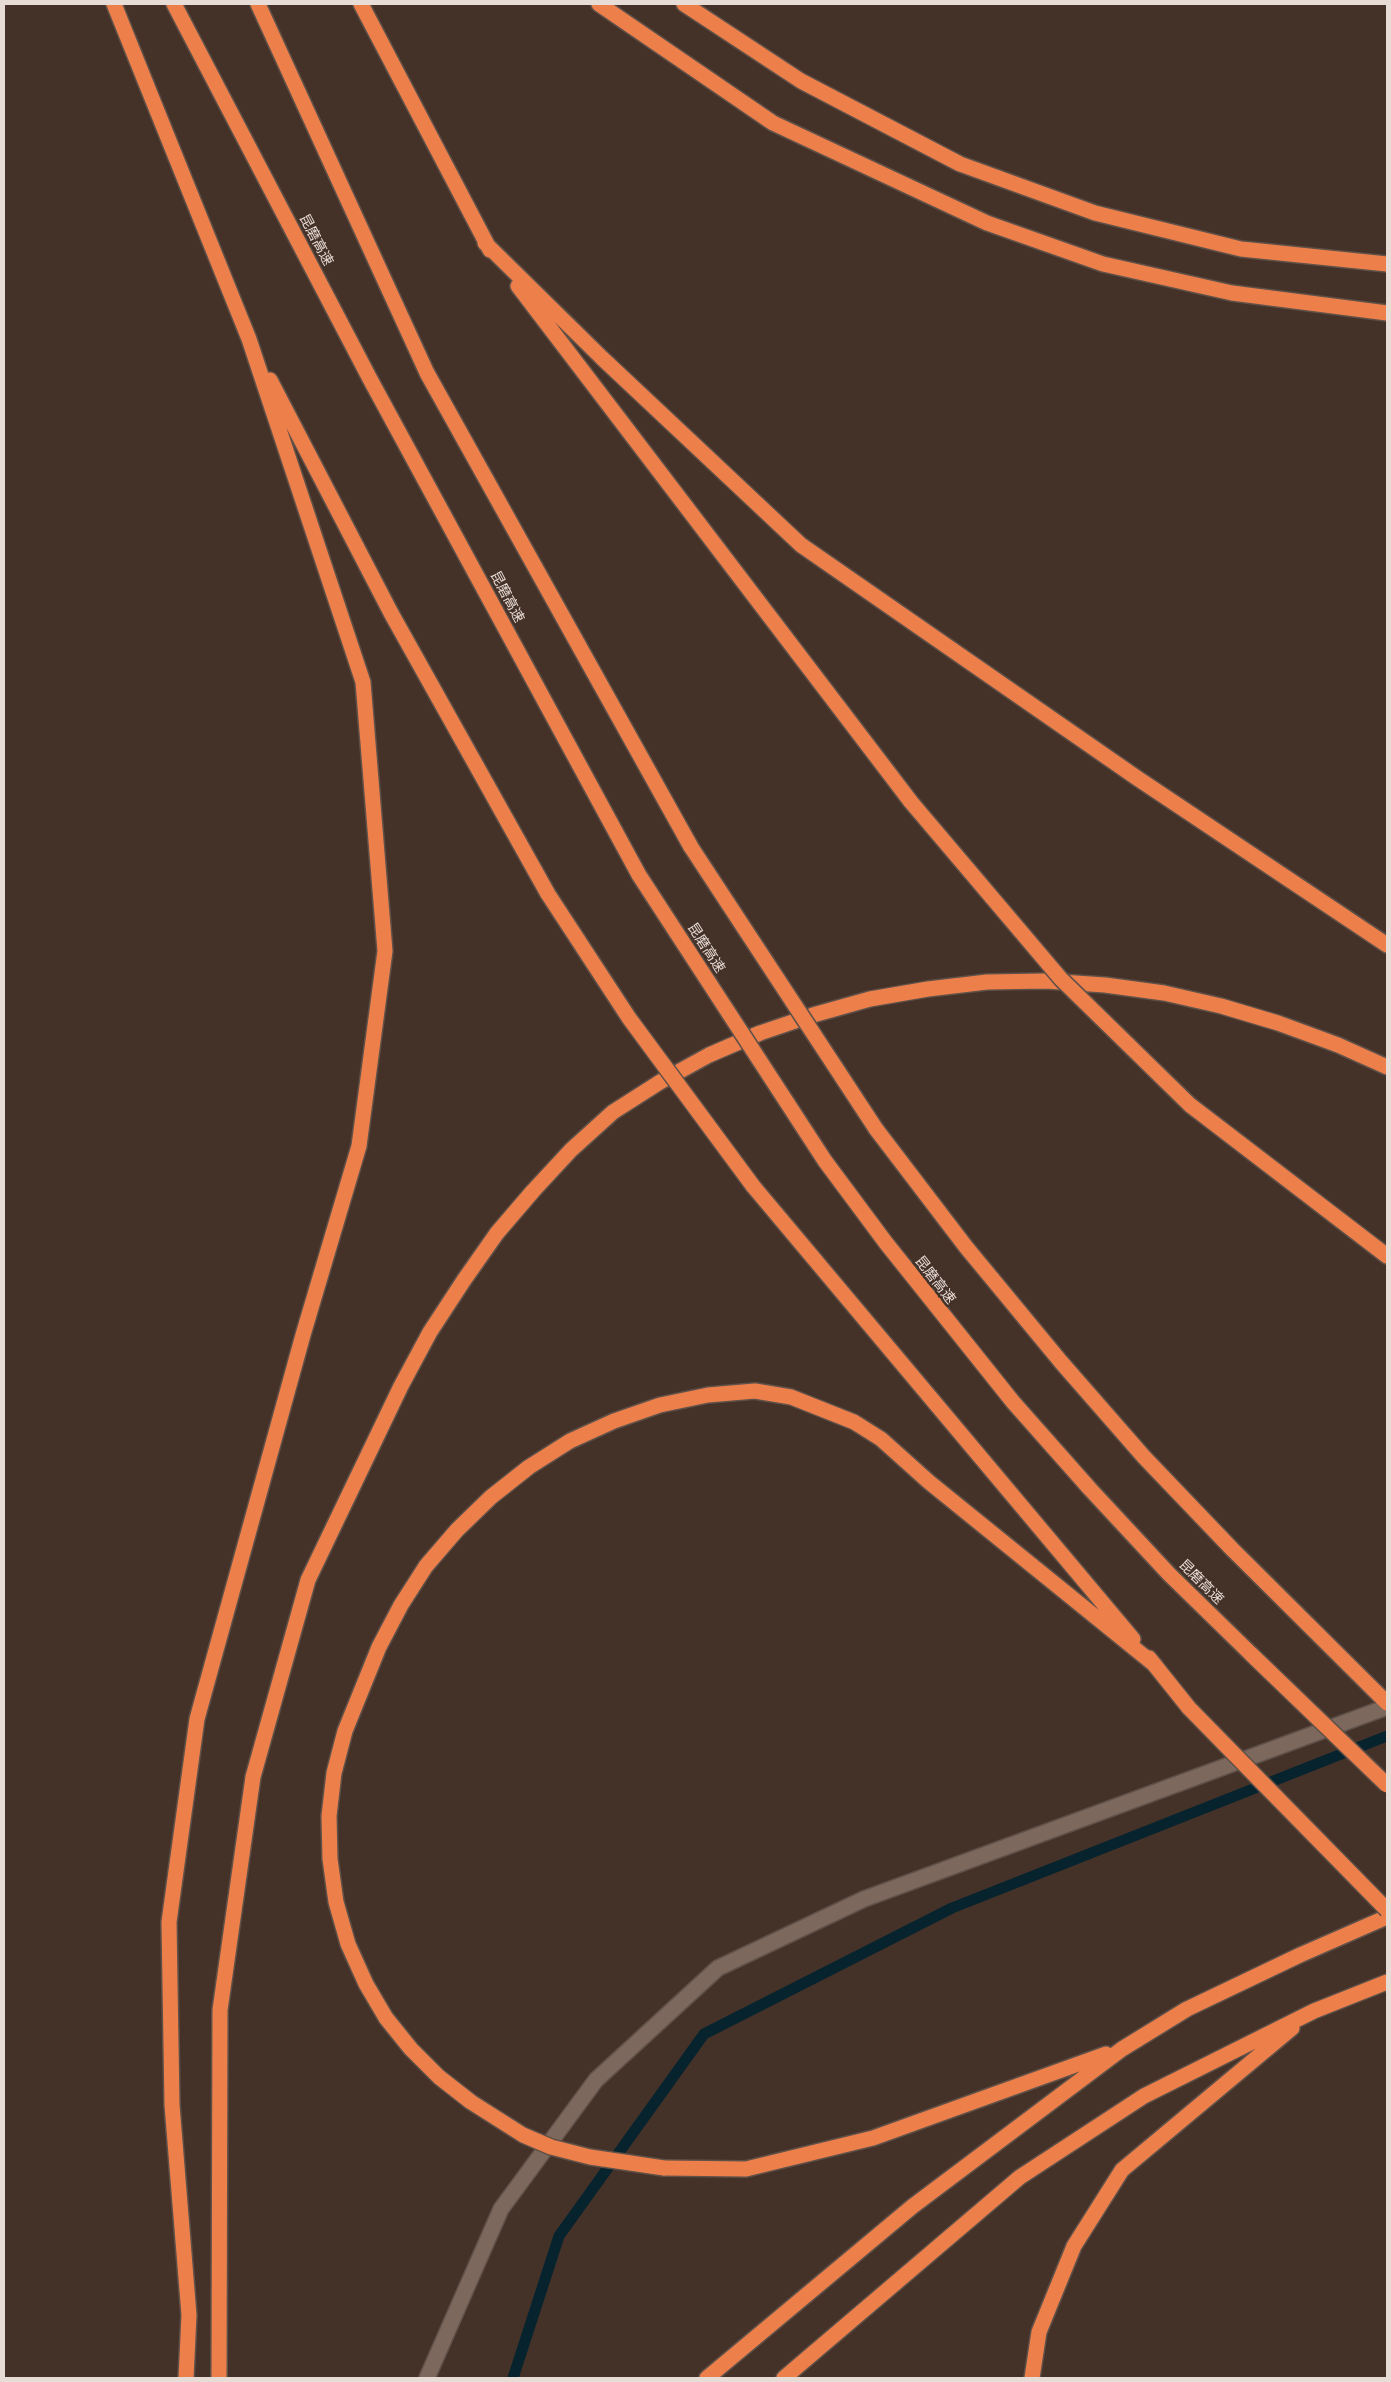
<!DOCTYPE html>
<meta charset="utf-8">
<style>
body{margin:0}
#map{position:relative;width:1391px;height:2382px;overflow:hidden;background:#443229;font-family:Mulish,sans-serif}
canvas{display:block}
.frame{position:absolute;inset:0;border:5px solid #e8dcd6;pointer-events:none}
</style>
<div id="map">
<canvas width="1391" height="2382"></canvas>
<div class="frame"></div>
</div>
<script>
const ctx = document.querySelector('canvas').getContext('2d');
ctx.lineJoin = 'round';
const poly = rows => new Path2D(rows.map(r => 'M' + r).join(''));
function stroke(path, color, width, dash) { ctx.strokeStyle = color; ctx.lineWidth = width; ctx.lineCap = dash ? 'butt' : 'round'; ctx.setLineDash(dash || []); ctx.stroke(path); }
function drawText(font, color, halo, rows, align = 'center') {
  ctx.font = font + ' Mulish,"Noto Sans SC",sans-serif'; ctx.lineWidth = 5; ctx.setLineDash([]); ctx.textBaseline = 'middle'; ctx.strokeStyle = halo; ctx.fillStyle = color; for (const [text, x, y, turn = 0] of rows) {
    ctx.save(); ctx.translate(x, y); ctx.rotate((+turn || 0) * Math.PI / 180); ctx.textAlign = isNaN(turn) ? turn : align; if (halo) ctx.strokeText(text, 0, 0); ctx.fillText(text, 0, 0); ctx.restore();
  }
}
stroke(poly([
 [513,2378,559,2236,704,2034,952,1908,1387,1736]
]), '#07242e', 11);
const minor = poly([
 [427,2378,501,2209,596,2080,718,1968,864,1899,1387,1707]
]);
const highway = poly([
 [114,4,249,339,363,682,385,951,359,1146,303,1335,197,1719,169,1922,172,2105,189,2315,186,2378],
 [174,4,370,379,639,875],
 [258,4,427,373,691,847],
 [361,4,490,250],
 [599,4,773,123,987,223,1103,264,1232,293,1387,313],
 [684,4,801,81,960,164,1095,213,1241,249,1387,264],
 [485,243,602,358,801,545,1137,778,1387,945],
 [518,286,911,802],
 [270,380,391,613,548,894],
 [1190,1105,1387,1256],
 [876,1129,966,1247,1061,1362,1144,1457,1232,1549,1387,1703],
 [825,1161,886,1243,1013,1402,1090,1489,1169,1574,1252,1655],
 [753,1186,1133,1639],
 [1149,1658,1189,1708],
 [471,2102,439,2077,411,2049,386,2018,366,1984,348,1944,336,1902,330,1859,329,1816,334,1773,345,1731,379,1647,401,1605,426,1566,457,1530,491,1497,529,1467,570,1441,614,1421,660,1405,708,1395,755,1391,791,1397,854,1422,881,1439,929,1482,1155,1665],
 [664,2168,746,2169,873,2138,1106,2054],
 [219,2378,220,2010,253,1777,308,1580,401,1386,430,1332,464,1280,497,1233,533,1191,571,1150,613,1112,660,1082,709,1055,760,1033,813,1015,870,999,928,989,987,982,1046,981,1105,985,1164,993,1221,1006,1278,1023,1338,1045,1387,1067],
 [707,2378,913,2206,1122,2049,1187,2009,1300,1955,1387,1917],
 [784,2378,1020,2177,1144,2096,1314,2011,1387,1982],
 [1032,2378,1039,2332,1074,2246,1122,2170,1292,2028]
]);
stroke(minor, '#5f5048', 18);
stroke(highway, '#5f5048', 18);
stroke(minor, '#7d685e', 15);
stroke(highway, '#ec7f4a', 15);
const highwayBridge = poly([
 [911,802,1061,979,1190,1105],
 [691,847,876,1129],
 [639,875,825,1161],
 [548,894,629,1018,753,1186],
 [1252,1655,1387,1785],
 [1189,1708,1387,1910],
 [471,2102,523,2135,551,2147,590,2157,664,2168]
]);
stroke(highwayBridge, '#5f5048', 18, []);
stroke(highwayBridge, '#ec7f4a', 15);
drawText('14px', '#e8dcd6', '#443229', [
 ["昆磨高速",316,240,62],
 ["昆磨高速",507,597,62],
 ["昆磨高速",706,948,57],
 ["昆磨高速",935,1280,52],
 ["昆磨高速",1201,1582,45]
]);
</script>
